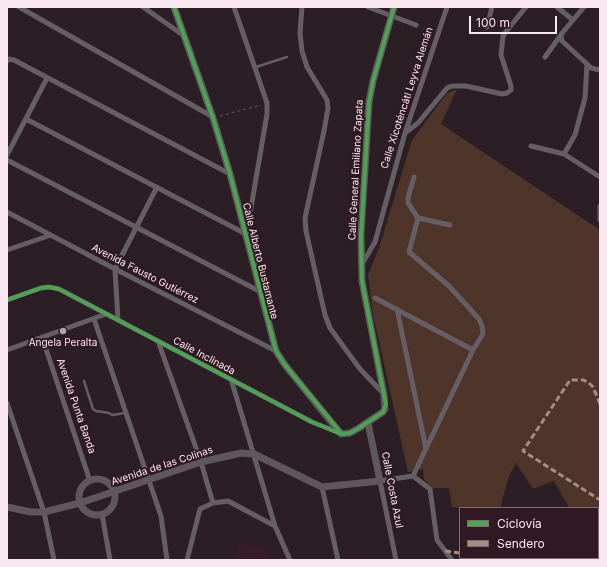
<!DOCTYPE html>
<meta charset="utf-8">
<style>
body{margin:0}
#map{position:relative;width:607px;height:567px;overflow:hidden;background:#2b1e24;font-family:Inter,sans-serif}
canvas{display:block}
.frame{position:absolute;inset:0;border:8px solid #f9e8ef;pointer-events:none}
.legend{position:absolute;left:459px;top:507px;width:140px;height:52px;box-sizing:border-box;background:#301923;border:1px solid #806c75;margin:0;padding:5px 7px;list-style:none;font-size:12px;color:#f9e8ef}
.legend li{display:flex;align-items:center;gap:8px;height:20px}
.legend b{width:20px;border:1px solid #806c75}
.scale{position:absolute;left:469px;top:16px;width:88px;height:18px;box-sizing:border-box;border:2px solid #f9e8ef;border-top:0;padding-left:5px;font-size:12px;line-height:14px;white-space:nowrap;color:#f9e8ef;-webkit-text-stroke:3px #301923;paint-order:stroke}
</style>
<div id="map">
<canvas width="607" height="567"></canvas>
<div class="frame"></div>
<ul class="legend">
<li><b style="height:5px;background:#4ca352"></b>Ciclovía</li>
<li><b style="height:5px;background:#a88b81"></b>Sendero</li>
</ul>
<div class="scale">100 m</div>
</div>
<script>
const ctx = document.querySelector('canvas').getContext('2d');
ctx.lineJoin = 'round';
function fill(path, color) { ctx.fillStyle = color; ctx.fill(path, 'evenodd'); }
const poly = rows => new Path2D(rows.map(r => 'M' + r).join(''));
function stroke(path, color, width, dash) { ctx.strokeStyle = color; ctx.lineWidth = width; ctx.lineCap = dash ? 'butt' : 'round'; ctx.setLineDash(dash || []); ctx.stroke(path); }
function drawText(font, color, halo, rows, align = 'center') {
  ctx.font = font + ' Inter,sans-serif'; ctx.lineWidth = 4; ctx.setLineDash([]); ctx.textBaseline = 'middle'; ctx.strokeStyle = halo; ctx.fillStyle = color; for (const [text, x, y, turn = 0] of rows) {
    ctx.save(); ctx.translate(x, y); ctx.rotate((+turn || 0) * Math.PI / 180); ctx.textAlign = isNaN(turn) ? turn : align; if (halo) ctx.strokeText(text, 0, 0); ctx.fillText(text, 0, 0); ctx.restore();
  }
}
fill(poly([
 [240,544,263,545,272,560,233,560]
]), '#371b28');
fill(poly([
 [457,89,441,124,600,230,600,536,598,536,598,508,569,508,554,481,533,489,516,463,509,476,500,508,460,508,452,507,449,488,433,488,424,480,423,469,408,472,372,310,368,275,379,248,412,140,447,93]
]), '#4f342a');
stroke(poly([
 [220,116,261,105]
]), '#665f63', 1, [3, 3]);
stroke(poly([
 [256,67,287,57],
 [84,381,93,409,96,411,109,413,112,415,125,413]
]), '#655f65', 2.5);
stroke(poly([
 [19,7,213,117],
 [143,7,183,35],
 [234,7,267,103,267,114,251,208,249,215,241,218],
 [302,7,300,33,302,51,307,67,327,100,328,108,324,131,305,218,306,231,325,315,330,328,360,369,384,394],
 [368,7,416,25],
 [557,7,573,20],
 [487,27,492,7],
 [561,36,562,41,587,64,591,68,600,70],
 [545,57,563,32,584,7],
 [7,61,9,59,14,60,230,174],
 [26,119,244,233],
 [405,133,418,123,447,88,452,86,466,86,502,94,507,93,511,90,511,86,501,55,503,36,508,29,526,7],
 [531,146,564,154,600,177],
 [564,154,575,135,585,98,587,64],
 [7,155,47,78],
 [7,160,259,291],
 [600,206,600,220],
 [7,212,115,269,276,351],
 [418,218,450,225],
 [7,250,51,235],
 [362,264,375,242,378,231,405,133,447,7],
 [375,298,473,350],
 [7,300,41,288,49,287,59,289,312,422,340,433],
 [397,309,426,449],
 [94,319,161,516,167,560],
 [118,320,115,269,157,187],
 [42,337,90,481],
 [158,341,201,462,213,503],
 [7,350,106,314],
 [231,379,275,526,290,560],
 [7,403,44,512,54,560],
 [413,476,473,350,483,334,482,326,479,319,449,286,409,252,418,218,408,203,408,198,414,177],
 [413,476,430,489,437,540,452,560],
 [322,487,338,560],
 [102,514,110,560],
 [550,558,551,560],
 [187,560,200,509,213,503,228,501,275,526],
 [396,560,380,481,413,476]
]), '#655f65', 5);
stroke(poly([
 [174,7,213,118,230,174,276,351,285,365,341,434,350,433,359,428,383,412,385,409,384,395,362,281,361,235,369,102,373,81,394,7],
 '79 497a18 18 0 1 1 36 0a18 18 0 1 1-36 0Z',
 [7,507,31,512,44,512,80,503,201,462,241,453,254,454,322,487,380,481,368,423]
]), '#60575e', 7);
stroke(poly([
 [600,404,593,387,588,382,583,380,570,380,523,451,600,500],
 [445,551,460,553],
 [466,558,468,560]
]), '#a88b81', 3, [6, 3]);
stroke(poly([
 [174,7,213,118,230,174,276,351,285,365,341,433],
 [7,300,41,288,49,287,59,289,312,422,341,434,350,433,359,428,383,412,386,404,384,395,362,281,361,235,369,102,373,81,394,7]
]), '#4ca352', 4);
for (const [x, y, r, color] of [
 [63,331,4,"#b1a1a8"]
]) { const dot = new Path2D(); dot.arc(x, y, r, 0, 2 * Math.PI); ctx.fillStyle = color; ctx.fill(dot); stroke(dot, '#301923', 1.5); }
drawText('10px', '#f9e8ef', '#301923', [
 ["Calle Xicoténcátl Leyva Alemán",407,98,-72],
 ["Calle General Emiliano Zapata",356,170,-87],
 ["Calle Alberto Bustamante",260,261,76],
 ["Avenida Fausto Gutiérrez",145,274,27],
 ["Calle Inclinada",204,356,28],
 ["Avenida Punta Banda",76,406,71],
 ["Avenida de las Colinas",162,466,-18],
 ["Calle Costa Azul",392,490,79]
]);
drawText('10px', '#f9e8ef', '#301923', [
 ["Angela Peralta",63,343]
]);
</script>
